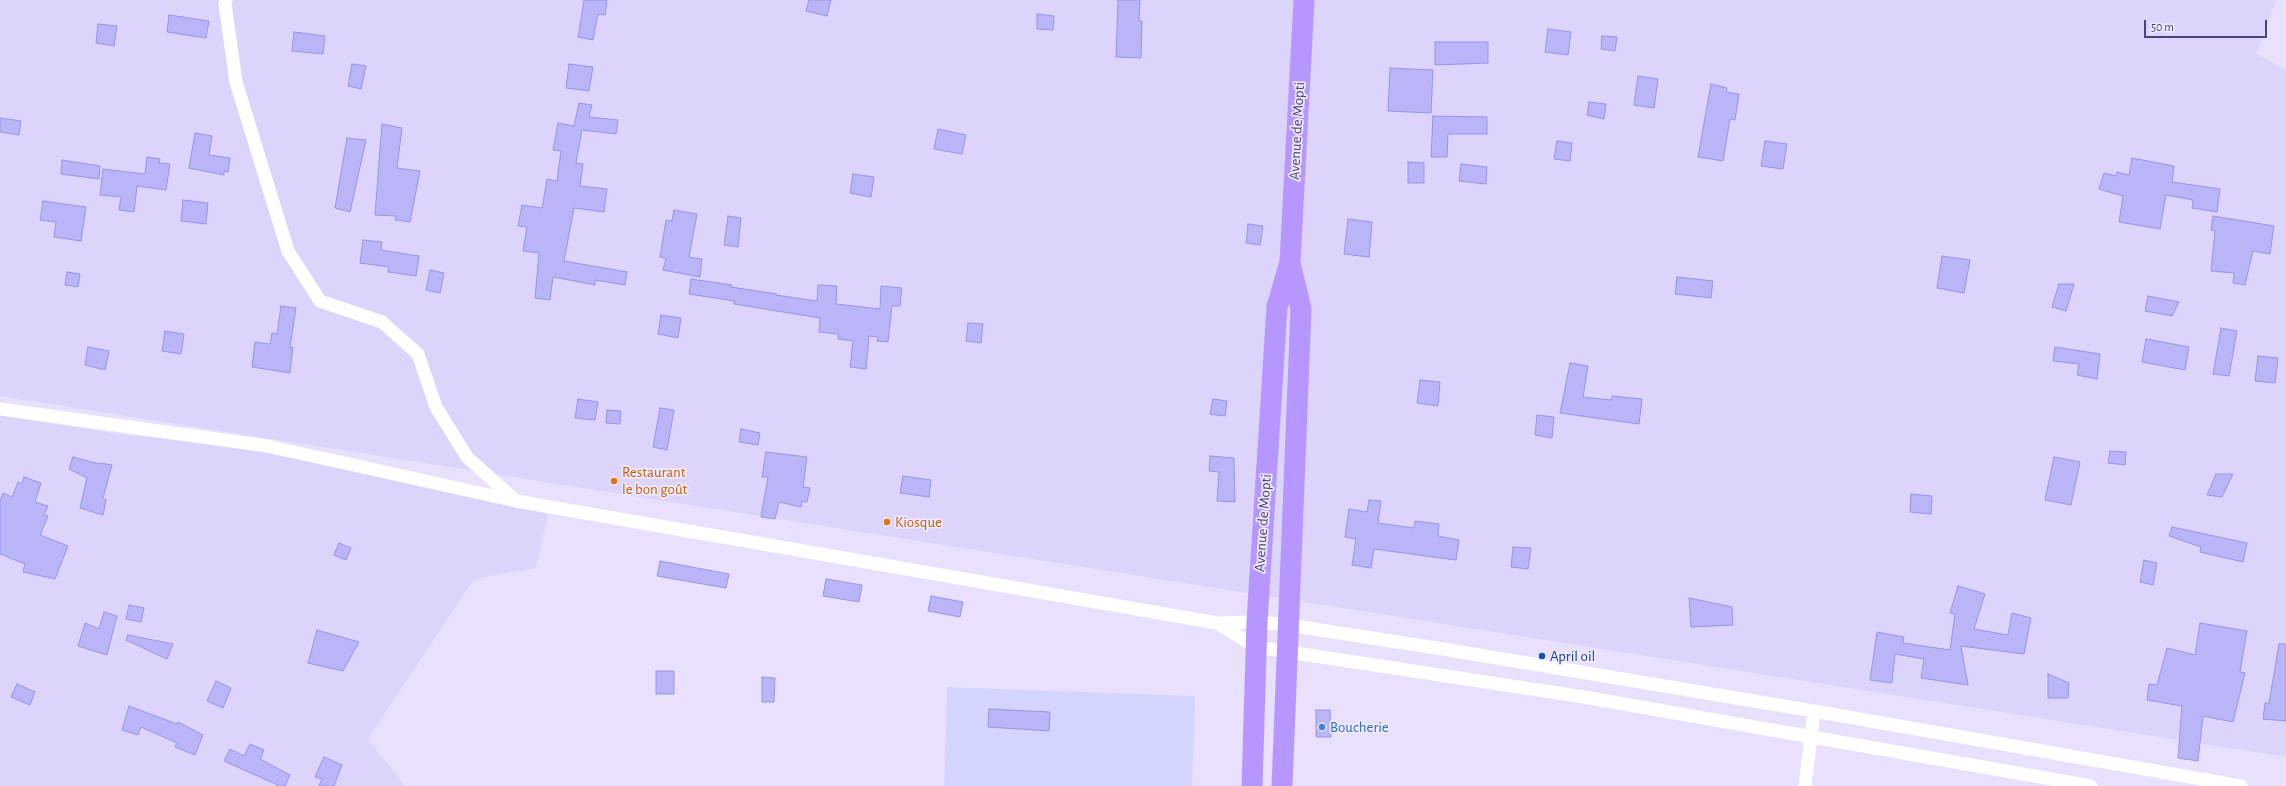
<!DOCTYPE html>
<meta charset="utf-8">
<style>
body{margin:0}
#map{position:relative;width:2286px;height:786px;overflow:hidden;background:#e9e0fe;font-family:"Alegreya Sans",sans-serif}
canvas{display:block}
.scale{position:absolute;left:2144px;top:20px;width:123px;height:18px;box-sizing:border-box;border:2px solid #464578;border-top:0;padding-left:5px;font-size:12px;line-height:14px;white-space:nowrap;color:#464578;-webkit-text-stroke:3px #efe9ff;paint-order:stroke}
</style>
<div id="map">
<canvas width="2286" height="786"></canvas>
<div class="scale">50 m</div>
</div>
<script>
const ctx = document.querySelector('canvas').getContext('2d');
ctx.lineJoin = 'round';
function fill(path, color) { ctx.fillStyle = color; ctx.fill(path, 'evenodd'); }
const poly = rows => new Path2D(rows.map(r => 'M' + r).join(''));
function stroke(path, color, width, dash) { ctx.strokeStyle = color; ctx.lineWidth = width; ctx.lineCap = dash ? 'butt' : 'round'; ctx.setLineDash(dash || []); ctx.stroke(path); }
function drawText(font, color, halo, rows, align = 'center') {
  ctx.font = font + ' "Alegreya Sans",sans-serif'; ctx.lineWidth = 3.5; ctx.setLineDash([]); ctx.textBaseline = 'middle'; ctx.strokeStyle = halo; ctx.fillStyle = color; for (const [text, x, y, turn = 0] of rows) {
    ctx.save(); ctx.translate(x, y); ctx.rotate((+turn || 0) * Math.PI / 180); ctx.textAlign = isNaN(turn) ? turn : align; if (halo) ctx.strokeText(text, 0, 0); ctx.fillText(text, 0, 0); ctx.restore();
  }
}
fill(poly([
 [0,0,2276,0,2256,54,2286,70,2286,757,0,396],
 [0,415,118,434,230,446,378,474,548,514,536,568,474,579,368,739,405,786,0,786]
]), '#ddd4fc');
fill(poly([
 [947,687,1195,696,1192,786,944,786]
]), '#d4d5ff');
const building = poly([
 [584,0,607,0,605,15,598,14,593,40,578,37,584,0],
 [809,0,831,0,827,16,806,11,809,0],
 [1118,0,1140,0,1139,21,1142,21,1141,58,1116,57,1118,0],
 [1037,14,1054,16,1053,30,1037,29,1037,14],
 [169,15,209,21,206,38,167,32,169,15],
 [98,24,117,26,114,46,96,43,98,24],
 [1548,29,1571,32,1568,55,1545,52,1548,29],
 [294,32,325,36,323,54,292,51,294,32],
 [1602,36,1617,37,1615,51,1601,49,1602,36],
 [1435,42,1488,42,1488,63,1435,65,1435,42],
 [352,64,366,66,361,89,348,86,352,64],
 [569,64,593,67,589,91,566,88,569,64],
 [1390,68,1433,70,1431,113,1388,111,1390,68],
 [1638,76,1658,79,1654,108,1634,105,1638,76],
 [1711,84,1727,88,1726,92,1739,94,1735,120,1730,119,1723,161,1698,157,1711,84],
 [1589,102,1606,104,1604,119,1587,115,1589,102],
 [579,103,592,105,589,117,618,120,616,134,582,130,576,163,583,164,580,186,607,189,604,212,574,208,564,261,627,272,625,285,595,280,595,285,553,277,550,300,535,298,539,253,523,251,527,227,518,226,522,205,542,208,547,179,557,181,561,151,553,150,558,123,574,126,579,103],
 [1433,116,1487,117,1487,134,1448,134,1447,157,1431,157,1433,116],
 [0,118,21,121,19,135,0,132,0,118],
 [382,124,402,128,397,168,420,171,410,222,395,220,396,216,375,215,382,124],
 [938,129,966,135,962,154,934,149,938,129],
 [195,133,212,136,209,155,230,158,228,172,224,171,224,175,189,168,195,133],
 [347,138,366,140,350,212,335,208,347,138],
 [1557,141,1572,143,1570,161,1554,159,1557,141],
 [1765,141,1787,144,1783,169,1761,166,1765,141],
 [147,157,160,159,159,163,170,164,166,190,137,186,134,212,119,210,121,197,100,195,103,169,145,174,147,157],
 [2132,158,2174,166,2172,182,2220,189,2217,212,2192,208,2193,200,2166,195,2160,229,2119,222,2123,196,2099,189,2104,173,2116,176,2117,172,2129,175,2132,158],
 [62,160,100,166,99,179,61,174,62,160],
 [1408,162,1424,163,1424,183,1408,183,1408,162],
 [1461,164,1487,167,1486,184,1459,181,1461,164],
 [853,174,874,177,871,197,850,193,853,174],
 [183,200,208,203,206,224,181,221,183,200],
 [43,201,86,207,81,241,54,237,56,222,40,220,43,201],
 [674,210,697,214,689,257,702,259,700,277,663,270,666,258,660,257,666,220,672,221,674,210],
 [728,216,741,218,738,247,724,245,728,216],
 [2213,216,2274,226,2270,254,2253,251,2245,285,2233,283,2234,273,2211,271,2215,231,2211,230,2213,216],
 [1348,219,1372,222,1369,257,1344,254,1348,219],
 [1248,224,1263,226,1260,245,1246,243,1248,224],
 [363,240,382,242,381,250,419,256,416,276,388,272,389,267,360,263,363,240],
 [1942,256,1970,260,1964,293,1937,288,1942,256],
 [430,270,444,273,440,293,426,290,430,270],
 [67,272,80,274,78,287,65,285,67,272],
 [1677,277,1713,281,1711,298,1675,294,1677,277],
 [691,279,732,285,731,287,777,294,776,295,817,301,818,285,837,286,836,304,880,309,881,286,902,288,900,306,892,306,888,342,877,341,878,337,869,336,866,369,850,367,853,341,838,339,838,334,819,332,820,318,734,304,734,301,689,294,691,279],
 [2059,284,2074,284,2066,311,2052,307,2059,284],
 [2148,296,2179,302,2172,316,2145,311,2148,296],
 [281,306,296,308,290,347,293,347,290,373,252,367,255,342,270,344,272,333,277,334,281,306],
 [661,315,681,318,678,338,658,334,661,315],
 [968,323,983,324,981,343,966,341,968,323],
 [2221,328,2237,331,2229,376,2213,374,2221,328],
 [165,331,184,334,181,354,162,351,165,331],
 [2146,339,2189,347,2185,370,2142,362,2146,339],
 [88,347,109,351,105,370,85,365,88,347],
 [2055,347,2100,354,2097,379,2077,375,2079,364,2053,361,2055,347],
 [2258,356,2278,358,2275,383,2255,381,2258,356],
 [1570,363,1588,366,1583,397,1611,400,1612,396,1642,399,1639,424,1560,413,1570,363],
 [1420,380,1440,382,1438,406,1417,403,1420,380],
 [578,399,598,402,595,420,575,418,578,399],
 [1213,399,1227,401,1225,416,1210,414,1213,399],
 [660,408,674,410,667,450,653,447,660,408],
 [607,410,621,411,620,424,606,423,607,410],
 [1537,415,1554,417,1552,438,1535,435,1537,415],
 [741,429,760,433,758,445,739,442,741,429],
 [2110,451,2126,452,2125,465,2108,463,2110,451],
 [766,452,807,457,803,487,810,488,807,502,802,501,801,507,779,502,775,519,761,517,768,477,762,477,766,452],
 [1210,456,1234,458,1235,502,1217,501,1219,472,1209,471,1210,456],
 [73,457,99,464,100,463,112,465,103,498,106,500,103,515,80,508,87,478,69,469,73,457],
 [2054,457,2080,462,2071,505,2045,500,2054,457],
 [2216,474,2233,474,2222,497,2207,495,2216,474],
 [903,476,931,480,929,497,900,493,903,476],
 [24,477,41,483,35,502,48,506,44,515,48,516,40,535,68,546,55,579,23,572,25,564,0,554,0,501,3,493,12,497,18,482,22,484,24,477],
 [1911,494,1932,496,1931,514,1910,512,1911,494],
 [1369,500,1381,501,1378,523,1414,528,1415,521,1439,524,1438,536,1459,540,1456,560,1374,549,1371,568,1352,565,1356,539,1345,537,1349,509,1367,512,1369,500],
 [2172,527,2247,543,2243,562,2200,552,2201,547,2169,536,2172,527],
 [339,543,351,548,346,560,334,555,339,543],
 [1513,547,1531,548,1528,569,1511,567,1513,547],
 [2144,560,2157,563,2153,585,2140,582,2144,560],
 [660,561,729,574,726,588,657,576,660,561],
 [826,579,862,585,859,602,823,596,826,579],
 [1958,586,1985,594,1974,629,2008,635,2012,613,2031,618,2024,654,1961,646,1968,685,1921,678,1924,659,1895,654,1892,683,1870,680,1877,632,1904,637,1903,643,1950,650,1955,614,1950,613,1958,586],
 [931,596,963,602,960,617,928,611,931,596],
 [1689,598,1732,607,1733,625,1691,627,1689,598],
 [129,605,144,608,141,622,126,619,129,605],
 [104,612,117,616,107,655,78,646,85,623,99,629,104,612],
 [2200,623,2247,631,2240,672,2245,673,2233,722,2203,716,2198,761,2178,758,2182,706,2147,700,2149,684,2157,685,2167,648,2195,655,2200,623],
 [317,630,359,642,343,671,308,663,317,630],
 [128,635,173,644,167,659,126,640,128,635],
 [2279,644,2286,644,2286,721,2263,719,2265,703,2269,703,2279,644],
 [656,671,674,671,674,694,656,694,656,671],
 [2048,674,2069,683,2068,698,2048,698,2048,674],
 [762,677,775,678,774,702,762,702,762,677],
 [216,681,231,688,223,708,207,701,216,681],
 [17,684,35,692,30,705,11,697,17,684],
 [129,706,177,724,178,722,203,735,195,755,175,747,177,743,141,727,138,735,122,730,129,706],
 [989,709,1050,712,1049,731,988,727,989,709],
 [1316,710,1330,710,1331,737,1316,737,1316,710],
 [250,744,264,750,260,759,290,775,285,786,280,786,224,761,230,749,244,756,250,744],
 [324,757,342,765,334,786,319,786,322,779,315,777,324,757]
]);
fill(building, '#b9b5f7');
stroke(building, '#9894eb', 1);
stroke(poly([
 [226,0,225,4,236,82,288,251,320,301,382,322,418,354,436,407,467,457,515,500],
 [0,409,267,446,516,501,1217,623,1257,622,1288,625,1443,649,1814,711,2241,786],
 [1217,623,1256,647,1584,697,2091,786],
 [1805,786,1814,711]
]), '#fff', 13);
stroke(poly([
 [1252,786,1257,622,1277,307,1290,262,1304,0],
 [1282,786,1301,309,1290,263]
]), '#b597ff', 21);
for (const [x, y, r, color] of [
 [614,481,4,"#e8710a"],
 [887,522,4,"#e8710a"],
 [1542,656,4,"#1a4fb4"],
 [1322,727,4,"#3f7fe0"]
]) { const dot = new Path2D(); dot.arc(x, y, r, 0, 2 * Math.PI); ctx.fillStyle = color; ctx.fill(dot); stroke(dot, '#efe9ff', 1.5); }
drawText('15px', '#464578', '#efe9ff', [
 ["Avenue de Mopti",1297,131,-87],
 ["Avenue de Mopti",1263,523,-86]
]);
drawText('15px', '#c56008', '#efe9ff', [
 ["Restaurant",622,472],
 ["le bon goût",622,489],
 ["Kiosque",895,522]
], 'left');
drawText('15px', '#164399', '#efe9ff', [
 ["April oil",1550,656]
], 'left');
drawText('15px', '#366cbe', '#efe9ff', [
 ["Boucherie",1330,727]
], 'left');
</script>
